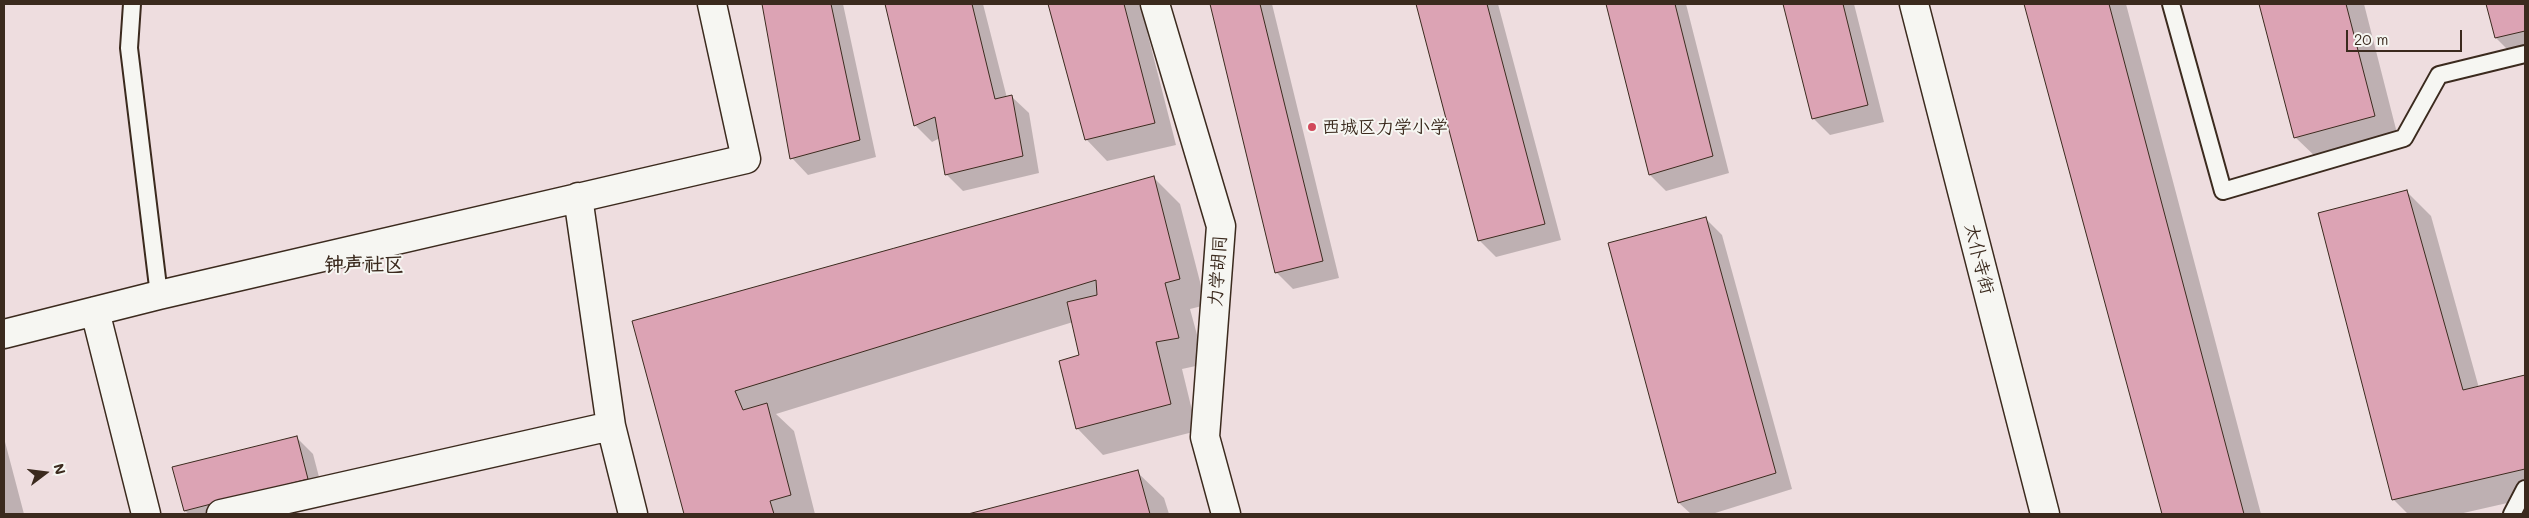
<!DOCTYPE html>
<meta charset="utf-8">
<style>
body{margin:0}
#map{position:relative;width:2529px;height:518px;overflow:hidden;background:#eedddf;font-family:Mali,sans-serif}
canvas{display:block}
.frame{position:absolute;inset:0;border:5px solid #3b2a1e;pointer-events:none}
.north{position:absolute;left:20px;top:448px;width:50px;height:50px;-webkit-text-stroke:4px #f6f6f2;paint-order:stroke;rotate:75deg;font-size:14px;font-weight:700;line-height:20px;text-align:center;color:#3b2a1e}
.north::after{content:'';display:block;margin:auto;width:18px;height:22px;background:#3b2a1e;clip-path:polygon(50% 0,100% 100%,50% 72%,0 100%)}
.scale{position:absolute;left:2346px;top:30px;width:116px;height:22px;box-sizing:border-box;border:2px solid #3b2a1e;border-top:0;padding-left:6px;font-size:15px;line-height:18px;white-space:nowrap;color:#3b2a1e;-webkit-text-stroke:4px #f6f6f2;paint-order:stroke}
</style>
<div id="map">
<canvas width="2529" height="518"></canvas>
<div class="frame"></div>
<div class="north">N</div>
<div class="scale">20 m</div>
</div>
<script>
const ctx = document.querySelector('canvas').getContext('2d');
ctx.lineJoin = 'round';
function fill(path, color) { ctx.fillStyle = color; ctx.fill(path, 'evenodd'); }
const poly = rows => new Path2D(rows.map(r => 'M' + r).join(''));
function stroke(path, color, width, dash) { ctx.strokeStyle = color; ctx.lineWidth = width; ctx.lineCap = dash ? 'butt' : 'round'; ctx.setLineDash(dash || []); ctx.stroke(path); }
function drawText(font, color, halo, rows, align = 'center') {
  ctx.font = font + ' Mali,"LXGW WenKai TC",sans-serif'; ctx.lineWidth = 4; ctx.setLineDash([]); ctx.textBaseline = 'middle'; ctx.strokeStyle = halo; ctx.fillStyle = color; for (const [text, x, y, turn = 0] of rows) {
    ctx.save(); ctx.translate(x, y); ctx.rotate((+turn || 0) * Math.PI / 180); ctx.textAlign = isNaN(turn) ? turn : align; if (halo) ctx.strokeText(text, 0, 0); ctx.fillText(text, 0, 0); ctx.restore();
  }
}
fill(poly([
 [763,4,843,4,876,157,808,175,792,158],
 [886,4,983,4,1007,98,1012,97,1029,113,1039,173,963,191,946,174,940,138,932,142,915,125],
 [1050,4,1140,4,1176,145,1107,161,1086,139],
 [1211,4,1272,4,1339,278,1293,289,1276,272],
 [1417,4,1498,4,1561,240,1496,257,1479,240],
 [1608,4,1686,4,1729,173,1666,191,1650,175],
 [1784,4,1854,4,1884,122,1830,135,1813,118],
 [2026,4,2126,4,2261,514,2163,514],
 [2260,4,2364,4,2399,141,2320,161,2295,137],
 [2487,4,2525,4,2525,61,2520,62,2496,38],
 [1154,178,1180,204,1206,305,1190,309,1205,364,1182,369,1197,431,1103,455,1077,428,1080,356,1073,322,776,414,794,431,815,514,686,514,633,322],
 [2407,192,2431,216,2479,388,2525,376,2525,499,2459,514,2408,514,2393,499],
 [1706,219,1722,235,1792,489,1712,514,1691,514,1679,503],
 [296,437,313,454,324,496,253,514,189,514,185,511],
 [4,438,24,514,4,514],
 [1137,472,1164,498,1169,514,973,514]
]), '#0003');
const building = poly([
 [762,4,831,4,860,140,790,159,762,4],
 [885,4,972,4,995,99,1012,95,1023,156,945,175,935,117,914,126,885,4],
 [1048,4,1124,4,1155,123,1085,140,1048,4],
 [1210,4,1260,4,1323,261,1275,273,1210,4],
 [1416,4,1487,4,1545,224,1478,241,1416,4],
 [1606,4,1675,4,1713,156,1649,175,1606,4],
 [1783,4,1843,4,1868,105,1812,119,1783,4],
 [2024,4,2109,4,2244,514,2162,514,2024,4],
 [2259,4,2346,4,2375,116,2294,138,2259,4],
 [2486,4,2525,4,2525,31,2495,38,2486,4],
 [1154,176,1180,279,1165,283,1179,338,1156,342,1171,404,1076,429,1059,361,1079,355,1067,302,1097,295,1096,280,735,391,743,410,767,403,791,495,770,501,774,514,684,514,632,321,1154,176],
 [2407,190,2463,390,2525,375,2525,469,2392,500,2318,213,2407,190],
 [1706,217,1776,473,1678,503,1608,243,1706,217],
 [297,436,308,479,184,511,172,467,297,436],
 [1138,470,1150,514,968,514,1138,470]
]);
fill(building, '#dca3b4');
stroke(building, '#3b2a1e', 1);
const lane = poly([
 [132,4,129,48,159,295],
 [2171,4,2223,191,2404,138,2439,75,2525,54],
 [2512,514,2525,489]
]);
const street = poly([
 [1155,4,1221,226,1205,437,1226,514],
 [1914,4,2045,514],
 [578,197,611,426,633,514],
 [95,311,146,514],
 [4,334,159,295,746,159,712,4],
 [221,514,611,426]
]);
stroke(lane, '#3b2a1e', 20);
stroke(street, '#3b2a1e', 31);
stroke(lane, '#f6f6f2', 16);
stroke(street, '#f6f6f2', 28);
for (const [x, y, r, color] of [
 [1312,127,5,"#d1495b"]
]) { const dot = new Path2D(); dot.arc(x, y, r, 0, 2 * Math.PI); ctx.fillStyle = color; ctx.fill(dot); stroke(dot, '#f6f6f2', 2); }
drawText('18px', '#3b2a1e', '#f6f6f2', [
 ["西城区力学小学",1322,127]
], 'left');
drawText('18px', '#3b2a1e', '#f6f6f2', [
 ["太仆寺街",1979,259,76],
 ["力学胡同",1218,271,-86]
]);
drawText('bold 20px', '#3b2a1e', '#f6f6f2', [
 ["钟声社区",364,265]
]);
</script>
